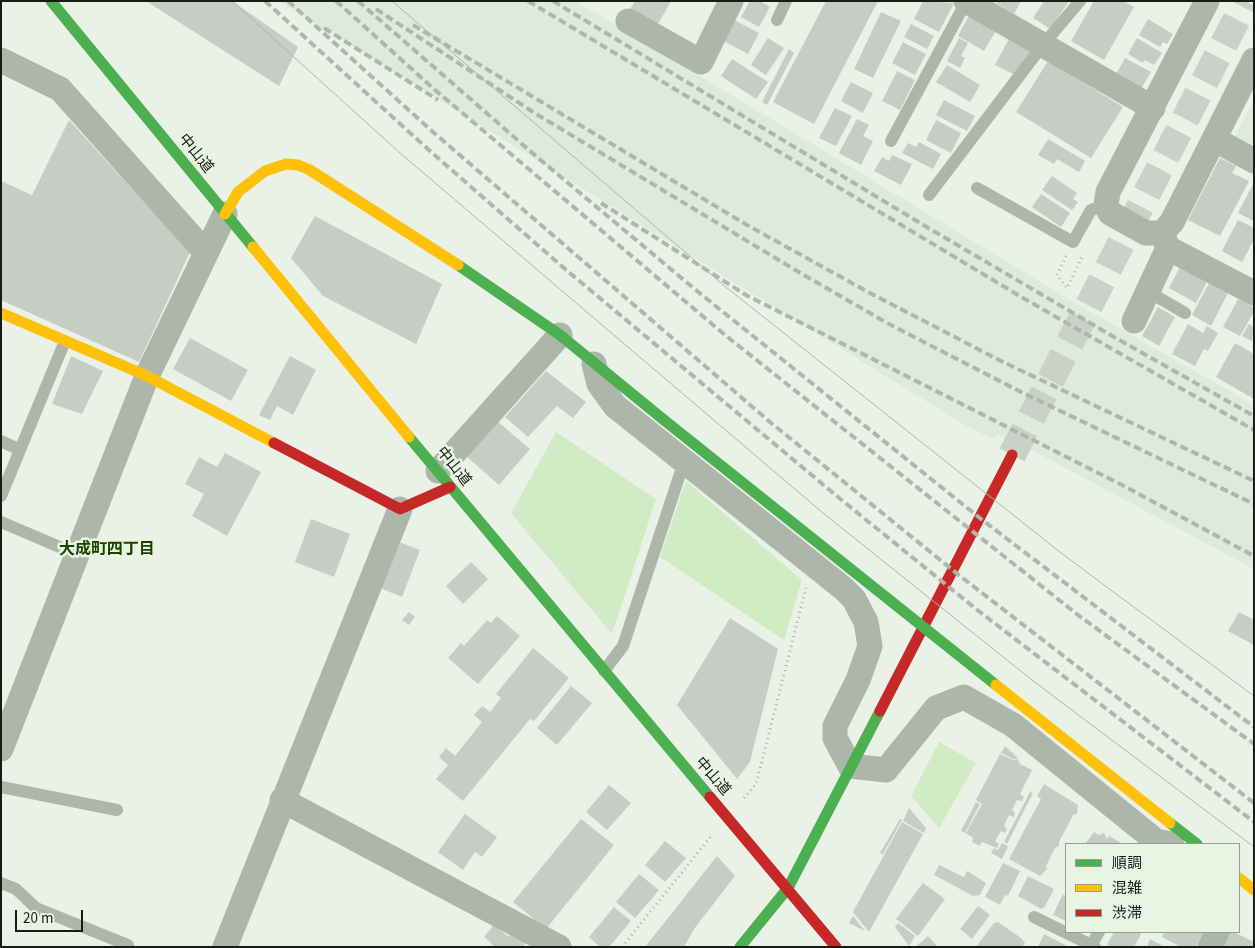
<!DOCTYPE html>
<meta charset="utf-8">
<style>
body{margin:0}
#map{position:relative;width:1255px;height:948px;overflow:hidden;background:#eaf1e7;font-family:"Source Sans 3","Noto Sans JP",sans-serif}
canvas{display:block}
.frame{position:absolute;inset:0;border:2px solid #171b15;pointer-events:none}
.legend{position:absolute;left:1065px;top:843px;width:175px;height:90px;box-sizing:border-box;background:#e8f5e3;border:1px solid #949e91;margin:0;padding:6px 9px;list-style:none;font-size:15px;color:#171b15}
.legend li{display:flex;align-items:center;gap:10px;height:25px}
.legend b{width:25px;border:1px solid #949e91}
.scale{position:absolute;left:15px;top:910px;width:68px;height:22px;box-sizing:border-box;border:2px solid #171b15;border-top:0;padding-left:6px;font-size:15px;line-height:18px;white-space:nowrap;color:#171b15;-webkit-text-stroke:4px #e8f5e3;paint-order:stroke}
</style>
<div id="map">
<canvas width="1255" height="948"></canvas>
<div class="frame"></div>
<ul class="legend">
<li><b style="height:6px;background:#4caf50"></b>順調</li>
<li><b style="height:6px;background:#ffc107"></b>混雑</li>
<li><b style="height:6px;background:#c62828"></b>渋滞</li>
</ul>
<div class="scale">20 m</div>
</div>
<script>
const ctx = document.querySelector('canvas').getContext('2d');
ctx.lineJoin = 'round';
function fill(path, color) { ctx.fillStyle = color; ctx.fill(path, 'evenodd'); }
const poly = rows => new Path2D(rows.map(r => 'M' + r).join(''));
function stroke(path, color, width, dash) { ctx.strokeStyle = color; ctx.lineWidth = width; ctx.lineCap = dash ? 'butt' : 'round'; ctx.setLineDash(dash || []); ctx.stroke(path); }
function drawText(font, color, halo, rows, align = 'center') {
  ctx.font = font + ' "Source Sans 3","Noto Sans JP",sans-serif'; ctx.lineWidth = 5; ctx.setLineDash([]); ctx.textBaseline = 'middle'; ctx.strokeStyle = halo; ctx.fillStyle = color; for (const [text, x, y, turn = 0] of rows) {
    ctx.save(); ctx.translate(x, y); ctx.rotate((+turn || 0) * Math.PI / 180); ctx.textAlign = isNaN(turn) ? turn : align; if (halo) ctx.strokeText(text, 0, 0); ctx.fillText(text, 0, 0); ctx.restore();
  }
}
fill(poly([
 [279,1,576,1,1067,298,1254,405,1254,569,1041,455,998,434,993,439,963,424],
 [1254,100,1254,152,1233,140]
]), '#deebda');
fill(poly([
 [556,432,656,499,612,634,511,513],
 [686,481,802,580,784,640,660,557],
 [939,742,976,763,939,828,911,796]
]), '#d0ecc5');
fill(poly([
 [146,1,232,1,298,47,279,86],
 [635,1,671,1,657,26,629,11],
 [750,1,760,1,770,7,759,27,741,17],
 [826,1,878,1,814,124,773,102],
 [923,1,954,3,939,32,914,19],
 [998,1,1021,1,1014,14,996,3],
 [1044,1,1069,1,1050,29,1033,18],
 [1094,1,1123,1,1134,7,1104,60,1071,41],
 [881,12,901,21,873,78,854,69],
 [970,14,997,29,984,51,958,36],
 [1148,19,1173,34,1167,44,1163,42,1160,47,1139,35],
 [734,20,759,33,748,54,722,40],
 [911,24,934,36,927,49,904,37],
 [1010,37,1033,51,1015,75,995,65],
 [768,38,784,48,766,75,751,65],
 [959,38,968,43,961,56,965,58,960,68,947,61],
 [1137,38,1162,53,1154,65,1145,60,1143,63,1128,54],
 [903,42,926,54,915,75,892,63],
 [789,49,794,53,767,105,762,102],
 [1125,58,1151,72,1141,89,1116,74],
 [732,59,768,82,756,99,721,76],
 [1048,61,1123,107,1091,158,1016,112],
 [947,65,980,85,970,102,936,82],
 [897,71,915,80,900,110,882,101],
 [851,82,873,93,863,113,841,101],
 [944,100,975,116,967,131,936,115],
 [835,108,852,116,836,146,819,138],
 [857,119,869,125,863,136,873,141,861,165,839,153],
 [69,120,190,252,139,362,1,300,1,181,32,195],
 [936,120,961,133,951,153,926,140],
 [1048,139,1085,161,1079,172,1057,159,1054,164,1038,155],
 [919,142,941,154,933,169,902,153,908,143,916,147],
 [892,155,912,164,901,185,874,171,882,157,889,161],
 [1220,158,1236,166,1232,173,1249,181,1220,236,1188,220],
 [1052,176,1077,193,1073,199,1078,202,1072,210,1042,190],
 [1254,182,1254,221,1238,213],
 [1041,194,1070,213,1061,227,1032,207],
 [315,216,442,284,416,344,323,296,291,258],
 [1238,220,1254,228,1254,240,1242,262,1222,251],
 [1182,263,1209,278,1196,303,1169,288],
 [1209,283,1228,293,1211,326,1192,315],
 [1238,299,1254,307,1254,312,1240,336,1223,327],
 [1158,307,1175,317,1159,346,1142,336],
 [1188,324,1203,333,1207,326,1218,333,1208,351,1204,349,1195,366,1172,354],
 [1249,324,1254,327,1252,341,1242,336],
 [190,338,248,370,231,401,173,369],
 [1235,343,1254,354,1254,399,1216,377],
 [71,356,103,371,82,414,52,404],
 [290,356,316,370,293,415,277,406,270,420,259,415],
 [546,371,586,402,573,418,557,406,528,437,505,417],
 [496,420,530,449,499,485,465,455],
 [225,453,261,472,227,536,192,516,204,494,185,484,199,457,217,467],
 [311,519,350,534,334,577,295,562],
 [394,540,420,550,402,597,375,586],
 [471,562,488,579,463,604,446,586],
 [409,612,415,617,409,625,402,620],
 [1239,612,1254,620,1254,645,1228,631],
 [497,616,520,636,478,684,448,658,461,643,464,646,487,620,491,623],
 [730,618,778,649,750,762,737,779,677,705],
 [533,648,569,678,534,721,530,719,463,801,436,779,448,765,439,757,446,748,455,756,482,722,474,715,482,706,490,712,501,698,496,694],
 [571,686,592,703,557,745,537,728],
 [1005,746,1018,758,1013,759,1001,753],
 [1000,754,1013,760,1018,759,1020,764,1032,770,1020,794,1024,797,1022,801,1017,800,1012,810,1015,813,1014,817,1009,815,1004,826,1007,829,1005,833,1001,831,995,841,999,844,997,848,982,842,980,846,972,842,973,838,966,833,982,804,976,800],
 [1044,784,1078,805,1077,814,1073,815,1059,842,1059,846,1055,848,1046,866,1047,869,1040,876,1009,859,1041,799,1037,796],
 [609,785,631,803,607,830,586,812],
 [1030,792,1033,793,1007,844,1004,842],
 [976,802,980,804,965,833,961,831],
 [909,808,926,828,924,833,903,821],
 [465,814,497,837,482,857,475,852,463,870,438,852],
 [581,819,614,845,546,929,513,902],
 [900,819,902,820,883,854,880,853],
 [902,822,923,834,869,932,853,912],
 [1094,832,1099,835,1104,833,1107,839,1109,836,1120,842,1118,844,1085,844],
 [665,841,686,858,665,882,645,865],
 [1002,843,1008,846,1002,859,991,853,994,848,998,850],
 [717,856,735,876,694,929,684,947,645,947],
 [1003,863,1020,871,1008,896,1005,895,1000,905,985,897],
 [939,865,964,877,967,871,986,883,980,895,973,896,934,875],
 [639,874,659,890,635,918,616,902],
 [1028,876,1054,889,1044,908,1041,909,1018,896],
 [923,883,945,899,918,936,896,919],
 [1063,894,1066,896,1066,921,1053,915],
 [978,906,990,915,972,939,960,929],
 [614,907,631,921,609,947,600,947,589,937],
 [853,916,865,931,849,923],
 [998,922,1021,938,1025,943,1022,947,976,947,994,923],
 [898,923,915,936,909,946,895,927],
 [494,925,509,937,512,932,526,943,523,947,495,947,484,937],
 [1114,932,1142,932,1134,947,1112,947,1107,945],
 [1164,932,1203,932,1196,947,1181,947,1162,937],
 [1227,932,1234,932,1254,942,1254,947,1215,947],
 [1044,934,1069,947,1038,947],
 [928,936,938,947,916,947],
 [1150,939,1165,947,1147,947]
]), '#c7cdc5');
stroke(poly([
 [1012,455,1246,1]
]), '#cad1c8', 28, [28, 14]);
stroke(poly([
 [1066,256,1057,275,1067,288,1082,257],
 [744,798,756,784,806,588],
 [622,947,712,835]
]), '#aab1a7', 3, [1, 4]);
stroke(poly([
 [777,20,786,1],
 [891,141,966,2],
 [977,188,1073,242,1091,210,1106,205],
 [929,195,1042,46,1080,1],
 [1149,292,1185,313],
 [1,441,20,450],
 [1,496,65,341],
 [1,522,76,554],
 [604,671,623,646,684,462],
 [1,787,117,810],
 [1,883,16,889,36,908,128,945],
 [1034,917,1095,947],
 [1091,945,1099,932]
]), '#aeb6aa', 12);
stroke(poly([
 [966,1,1153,108],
 [628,21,701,62,731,1],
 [1,60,60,89,206,253],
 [1214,139,1254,161],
 [1162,233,1146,233,1110,213,1106,205,1108,192,1207,1],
 [1162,233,1172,222,1254,60],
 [1168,248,1254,293],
 [1134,321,1168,248,1162,233],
 [594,364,599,384,615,406,844,589,854,599,866,622,870,646,858,680,835,726,835,738,850,766,886,770,936,708,964,697,1013,725,1156,841,1172,844],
 [438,471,560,335],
 [1,749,147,376,225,214],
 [282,800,559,947],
 [225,947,400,509],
 [1210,947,1217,932]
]), '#aeb6aa', 25);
stroke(poly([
 [51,1,253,247],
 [458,265,560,335,664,420],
 [409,437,710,797],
 [1170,823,1197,844],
 [740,947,788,888,880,711]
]), '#4caf50', 11);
stroke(poly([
 [225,214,238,192,265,171,286,164,298,165,310,170,458,265],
 [253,247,409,437],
 [1,313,147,376,274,443],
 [1239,878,1254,890]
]), '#ffc107', 11);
stroke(poly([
 [274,443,400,509,450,487],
 [880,711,1012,455],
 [710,797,836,947]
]), '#c62828', 11);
stroke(poly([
 [232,1,400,153,823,513,1032,680,1254,847],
 [392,1,727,288,1065,556,1254,696]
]), '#afb6ad', 1);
stroke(poly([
 [265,1,430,151,565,269,838,497,976,609,1254,822],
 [288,1,433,132,770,422,960,576,1254,803],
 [336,1,434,89,725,335,1078,615,1254,744],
 [358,1,537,157,697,291,981,519,1254,727],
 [528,1,1023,298,1254,430],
 [553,1,925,226,1114,337,1254,416],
 [376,9,533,112,802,274,889,324,1023,393,1254,504],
 [413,25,747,225,868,292,1001,361,1254,481],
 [324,28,438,100],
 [601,203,746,295,1122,485,1254,556]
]), '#afb6ad', 4, [8, 4]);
stroke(poly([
 [664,420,996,685]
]), '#4caf50', 11);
stroke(poly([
 [996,685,1170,823]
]), '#ffc107', 11);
drawText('15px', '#171b15', '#e8f5e3', [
 ["中山道",195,154,51],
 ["中山道",453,467,51],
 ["中山道",712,777,49]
]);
drawText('bold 16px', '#194202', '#e8f5e3', [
 ["大成町四丁目",107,550]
]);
</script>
